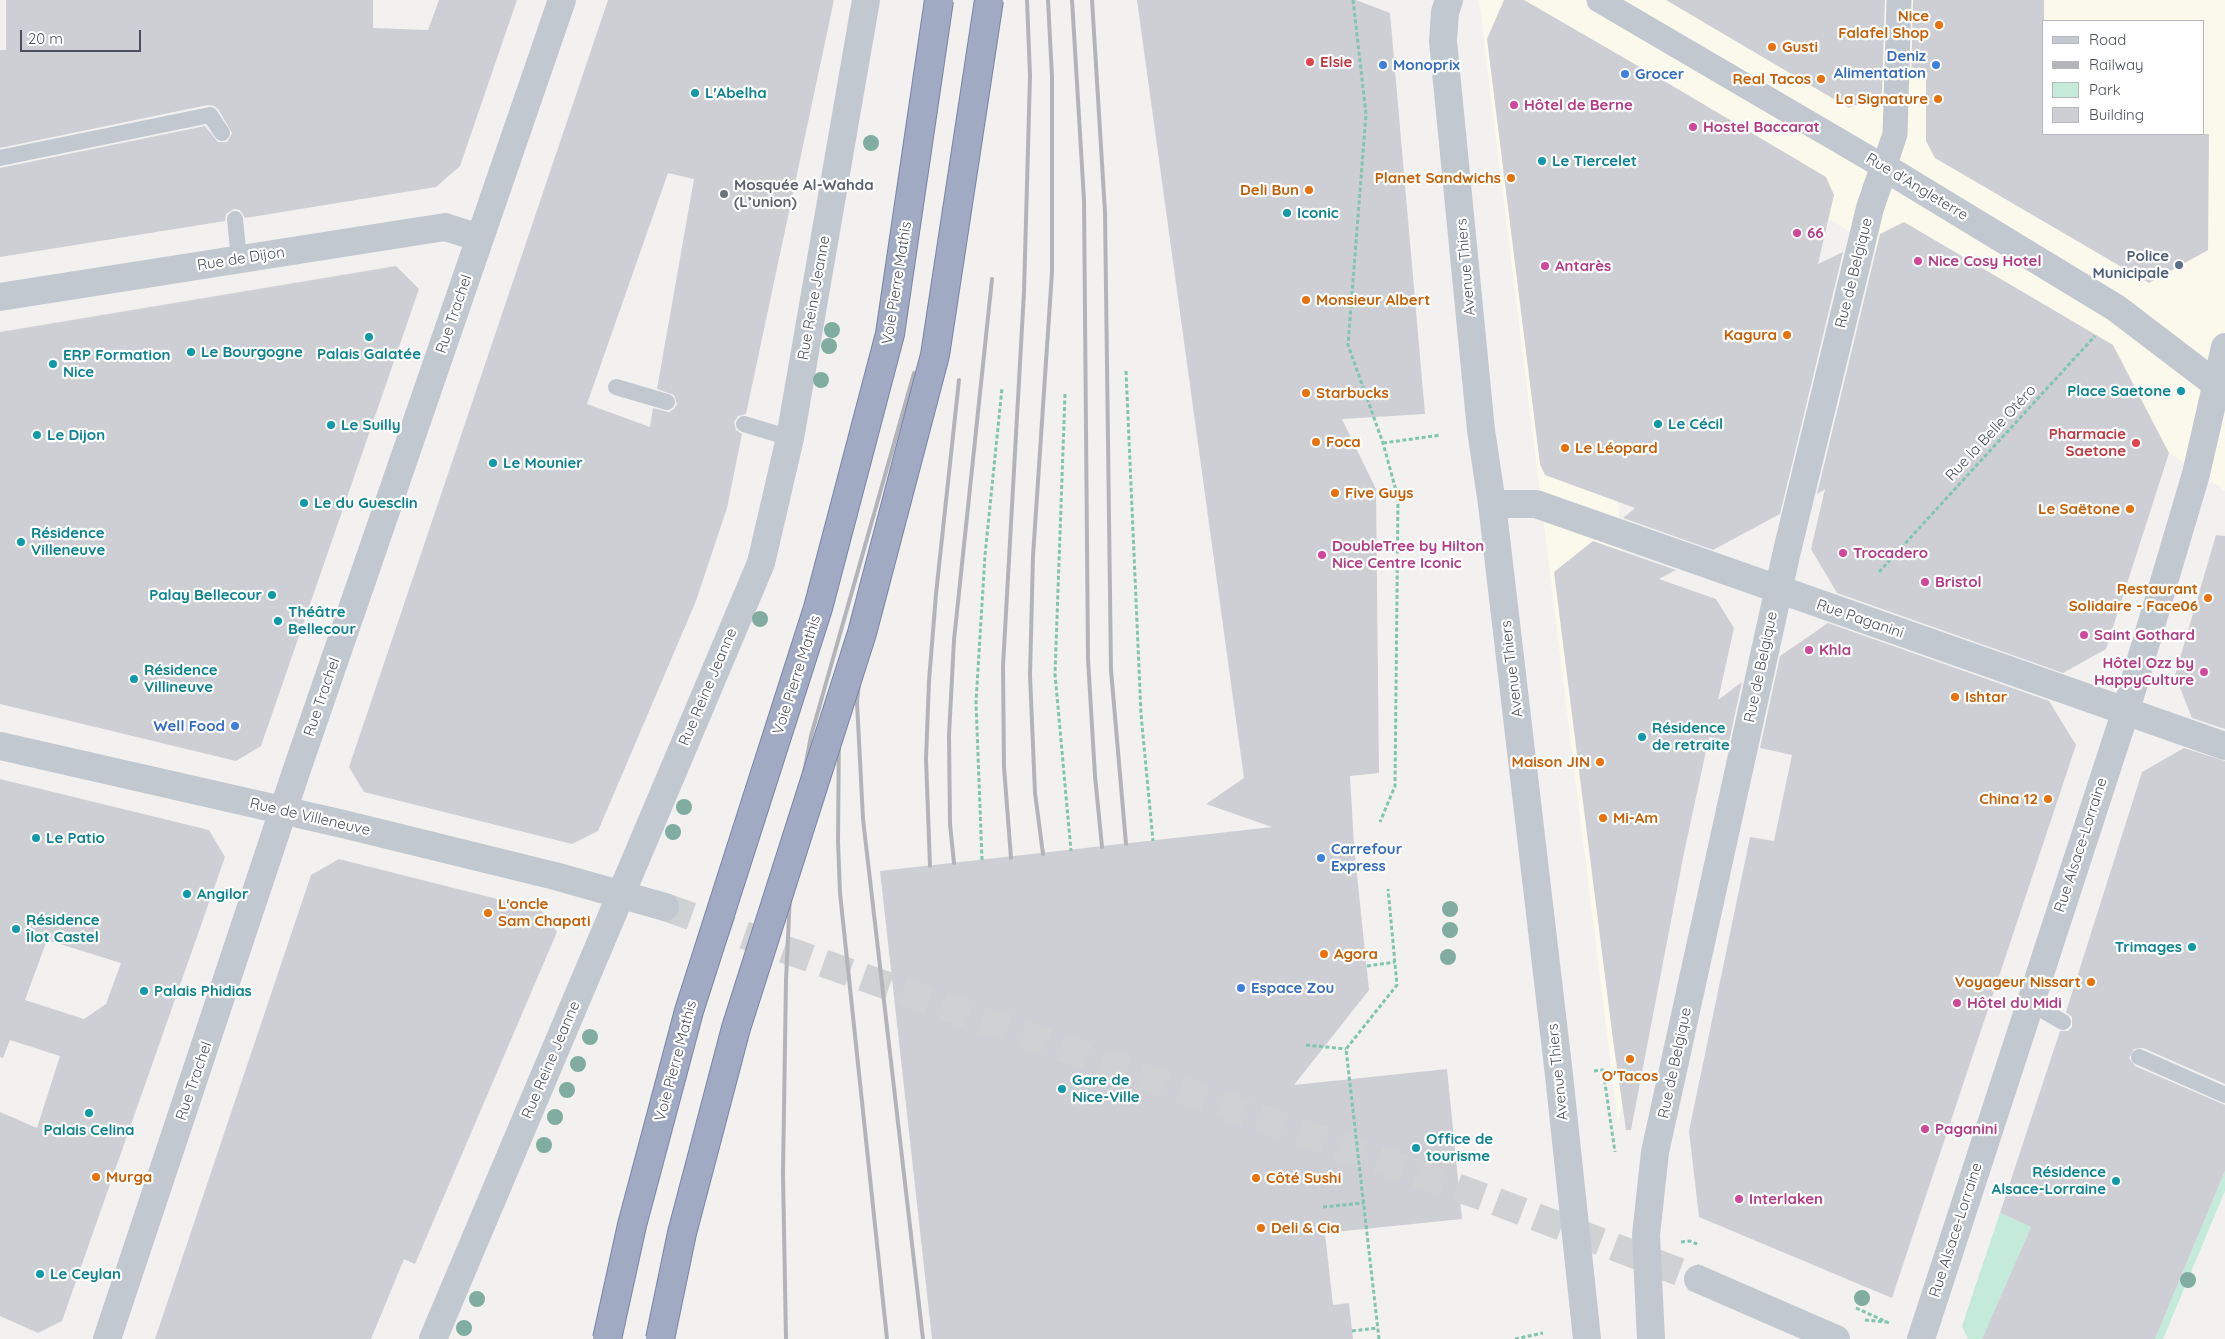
<!DOCTYPE html>
<meta charset="utf-8">
<style>
body{margin:0}
#map{position:relative;width:2225px;height:1339px;overflow:hidden;background:#f2f1f0;font-family:Quicksand,sans-serif}
canvas{display:block}
.legend{position:absolute;left:2042px;top:20px;width:162px;height:115px;box-sizing:border-box;background:#fff;border:1px solid #b7b9bd;margin:0;padding:6px 9px;list-style:none;font-size:15px;color:#4a505b}
.legend li{display:flex;align-items:center;gap:10px;height:25px}
.legend b{width:25px;border:1px solid #b7b9bd}
.scale{position:absolute;left:20px;top:30px;width:121px;height:22px;box-sizing:border-box;border:2px solid #4a505b;border-top:0;padding-left:6px;font-size:15px;line-height:18px;white-space:nowrap;color:#4a505b;-webkit-text-stroke:4px #fff;paint-order:stroke}
</style>
<div id="map">
<canvas width="2225" height="1339"></canvas>
<ul class="legend">
<li><b style="height:6px;background:#c2c8d0"></b>Road</li>
<li><b style="height:6px;background:#b3b4b9"></b>Railway</li>
<li><b style="height:14px;background:#c4eada"></b>Park</li>
<li><b style="height:14px;background:#cecfd4"></b>Building</li>
</ul>
<div class="scale">20 m</div>
</div>
<script>
const ctx = document.querySelector('canvas').getContext('2d');
ctx.lineJoin = 'round';
function fill(path, color) { ctx.fillStyle = color; ctx.fill(path, 'evenodd'); }
const poly = rows => new Path2D(rows.map(r => 'M' + r).join(''));
function stroke(path, color, width, dash) { ctx.strokeStyle = color; ctx.lineWidth = width; ctx.lineCap = dash ? 'butt' : 'round'; ctx.setLineDash(dash || []); ctx.stroke(path); }
function drawText(font, color, halo, rows, align = 'center') {
  ctx.font = font + ' Quicksand,sans-serif'; ctx.lineWidth = 4.5; ctx.setLineDash([]); ctx.textBaseline = 'middle'; ctx.strokeStyle = halo; ctx.fillStyle = color; for (const [text, x, y, turn = 0] of rows) {
    ctx.save(); ctx.translate(x, y); ctx.rotate((+turn || 0) * Math.PI / 180); ctx.textAlign = isNaN(turn) ? turn : align; if (halo) ctx.strokeText(text, 0, 0); ctx.fillText(text, 0, 0); ctx.restore();
  }
}
fill(poly([
 [1479,0,2225,0,2225,491,1841,226,1581,79,1658,961,1618,1123],
 [2044,21,2204,21,2204,134,2044,134]
]), '#faf9ec');
fill(poly([
 [2225,1171,2225,1191,2163,1339,2155,1339],
 [2000,1213,2031,1227,1984,1335,1992,1339,1968,1339,1962,1326]
]), '#c4eada');
fill(poly([
 [6,0,373,0,373,28,428,30,439,0,517,0,460,166,436,187,245,218,240,210,234,209,226,214,225,221,0,257,0,168,205,126,218,142,227,142,232,133,218,109,214,106,208,105,0,148,0,50,6,50],
 [608,0,834,0,746,414,738,416,734,422,736,430,742,434,727,508,696,601,598,831,572,844,364,792,349,767],
 [668,173,694,179,657,389,674,395,677,404,674,409,669,412,653,408,650,427,587,404],
 [1137,0,1356,0,1390,13,1425,414,1342,419,1376,489,1379,773,1350,776,1354,846,1369,990,1294,1085,1447,1069,1462,1219,1325,1233,1333,1305,1349,1303,1353,1339,932,1339,880,871,1272,827,1206,804,1244,778],
 [1504,0,1524,0,1671,85,1826,177,1834,195,1818,264,1843,252,1780,514,1713,550,1623,518,1635,508,1545,475,1540,464,1487,39],
 [1666,0,1885,0,1882,93,1849,108],
 [1913,0,2044,0,2044,134,2209,134,2208,250,2149,283,1935,158,1926,141,1926,72,1911,79],
 [1904,222,2113,345,2169,453,2106,649,2063,673,1837,593,1811,549,1825,489,1817,494,1880,234],
 [396,266,419,289,261,746,236,761,0,704,0,332],
 [2216,535,2225,536,2225,729,2192,718,2175,675],
 [1593,541,1676,570,1659,579,1716,599,1734,628,1718,700,1742,682,1729,742,1709,737,1684,853,1631,1130,1626,1130,1613,1040,1554,572],
 [1828,623,2049,701,2076,745,1892,1298,1699,1217,1689,1131,1750,837,1774,841,1792,755,1760,748,1780,656],
 [2184,748,2225,761,2225,1084,2143,1048,2134,1049,2129,1058,2135,1066,2225,1105,2225,1171,2155,1339,1982,1339,2031,1227,2000,1213,2060,1031,2068,1031,2072,1027,2072,1017,2066,1012,2142,772],
 [0,779,209,830,225,857,62,1321,38,1333,0,1316,0,1112,37,1128,60,1056,10,1040,3,1058,0,1057],
 [47,940,121,963,106,1004,84,1019,25,1000],
 [339,859,541,910,557,932,415,1264,404,1259,371,1339,155,1339,311,875]
]), '#cecfd4');
stroke(poly([
 [665,907,1492,1200,1698,1279]
]), '#d0d1d2', 28, [28, 14]);
stroke(poly([
 [1353,0,1366,114,1348,345,1383,443,1398,498,1395,786,1380,822],
 [1126,371,1141,714,1153,841],
 [1065,394,1055,674,1071,851],
 [1383,443,1441,435],
 [1879,572,2095,336],
 [982,860,976,702,985,555,1002,388],
 [1367,966,1395,962],
 [1306,1045,1346,1049],
 [1594,1071,1603,1070,1615,1152],
 [1323,1207,1364,1203],
 [1681,1242,1690,1241,1697,1244],
 [1856,1308,1889,1323],
 [1865,1320,1886,1322],
 [1352,1331,1378,1328],
 [1379,1339,1346,1049,1397,985,1388,889],
 [1515,1339,1543,1333]
]), '#80c5b0', 3, [4, 2.5]);
stroke(poly([
 [0,158,210,115,222,133],
 [235,219,239,259],
 [616,387,667,402],
 [744,424,790,438],
 [2030,1003,2063,1022],
 [2139,1057,2225,1095]
]), '#c2c8d0', 16);
stroke(poly([
 [1599,0,1884,167,1895,134,1899,0]
]), '#c2c8d0', 25);
stroke(poly([
 [0,297,445,227,480,238],
 [1492,504,1536,504,2225,746],
 [107,1339,296,772,562,0],
 [433,1339,761,563,790,438,866,0],
 [1651,1339,1646,1235,1655,1152,1787,551,1870,208,1884,167,2116,308,2225,391],
 [1921,1339,2126,710,2196,474,2225,347]
]), '#c2c8d0', 28);
stroke(poly([
 [1449,0,1445,12,1443,41,1481,430,1492,504,1559,1075,1587,1339],
 [0,746,343,824,555,876,665,907],
 [1698,1279,1836,1339]
]), '#c2c8d0', 28);
stroke(poly([
 [1072,0,1084,200,1088,659,1095,776,1102,847],
 [1092,0,1105,212,1111,670,1126,844],
 [873,560,856,629,844,683,839,725,838,841,840,893,887,1339],
 [867,610,857,702,863,819,923,1339],
 [1043,854,1035,793,1030,675,1033,556,1052,272,1052,77,1048,0],
 [1011,858,1004,767,1003,666,1024,292,1030,76,1027,0],
 [954,863,950,824,949,735,954,640,992,279],
 [930,866,926,759,929,681,936,594,959,380],
 [786,1339,783,1174,786,980,793,831,811,736,914,373]
]), '#b3b4b9', 4);
const trunkBridge = poly([
 [607,1339,632,1225,689,1011,818,608,890,334,939,0],
 [660,1339,682,1233,736,1028,862,633,935,355,989,0]
]);
stroke(trunkBridge, '#7985a5', 30, []);
stroke(trunkBridge, '#a0aac2', 28);
ctx.fillStyle = '#80ad9f';
for (const [x, y] of [
 [871,143],
 [832,330],
 [829,346],
 [821,380],
 [760,619],
 [684,807],
 [673,832],
 [1450,909],
 [1450,930],
 [1448,957],
 [590,1037],
 [578,1064],
 [567,1090],
 [555,1117],
 [544,1145],
 [2188,1280],
 [1862,1298],
 [477,1299],
 [464,1328]
]) { ctx.beginPath(); ctx.arc(x, y, 8, 0, 2 * Math.PI); ctx.fill(); }
for (const [x, y, r, color] of [
 [1939,25,5,"#e8710a"],
 [1772,47,5,"#e8710a"],
 [1310,62,5,"#e0444e"],
 [1383,65,5,"#3f7fe0"],
 [1936,65,5,"#3f7fe0"],
 [1625,74,5,"#3f7fe0"],
 [1821,79,5,"#e8710a"],
 [695,93,5,"#0f9aa8"],
 [1938,99,5,"#e8710a"],
 [1514,105,5,"#d1479c"],
 [1693,127,5,"#d1479c"],
 [1542,161,5,"#0f9aa8"],
 [1511,178,5,"#e8710a"],
 [1309,190,5,"#e8710a"],
 [724,194,5,"#6b7280"],
 [1287,213,5,"#0f9aa8"],
 [1797,233,5,"#d1479c"],
 [1918,261,5,"#d1479c"],
 [2179,265,5,"#5c6f8a"],
 [1545,266,5,"#d1479c"],
 [1306,300,5,"#e8710a"],
 [1787,335,5,"#e8710a"],
 [369,337,5,"#0f9aa8"],
 [191,352,5,"#0f9aa8"],
 [53,364,5,"#0f9aa8"],
 [2181,391,5,"#0f9aa8"],
 [1306,393,5,"#e8710a"],
 [1658,424,5,"#0f9aa8"],
 [331,425,5,"#0f9aa8"],
 [37,435,5,"#0f9aa8"],
 [1316,442,5,"#e8710a"],
 [2136,443,5,"#e0444e"],
 [1565,448,5,"#e8710a"],
 [493,463,5,"#0f9aa8"],
 [1335,493,5,"#e8710a"],
 [304,503,5,"#0f9aa8"],
 [2130,509,5,"#e8710a"],
 [21,542,5,"#0f9aa8"],
 [1843,553,5,"#d1479c"],
 [1322,555,5,"#d1479c"],
 [1925,582,5,"#d1479c"],
 [272,595,5,"#0f9aa8"],
 [2208,598,5,"#e8710a"],
 [278,621,5,"#0f9aa8"],
 [2084,635,5,"#d1479c"],
 [1809,650,5,"#d1479c"],
 [2204,672,5,"#d1479c"],
 [134,679,5,"#0f9aa8"],
 [1955,697,5,"#e8710a"],
 [235,726,5,"#3f7fe0"],
 [1642,737,5,"#0f9aa8"],
 [1600,762,5,"#e8710a"],
 [2048,799,5,"#e8710a"],
 [1603,818,5,"#e8710a"],
 [36,838,5,"#0f9aa8"],
 [1321,858,5,"#3f7fe0"],
 [187,894,5,"#0f9aa8"],
 [488,913,5,"#e8710a"],
 [16,929,5,"#0f9aa8"],
 [2192,947,5,"#0f9aa8"],
 [1324,954,5,"#e8710a"],
 [2091,982,5,"#e8710a"],
 [1241,988,5,"#3f7fe0"],
 [144,991,5,"#0f9aa8"],
 [1957,1003,5,"#d1479c"],
 [1630,1059,5,"#e8710a"],
 [1062,1089,5,"#0f9aa8"],
 [89,1113,5,"#0f9aa8"],
 [1925,1129,5,"#d1479c"],
 [1416,1148,5,"#0f9aa8"],
 [96,1177,5,"#e8710a"],
 [1256,1178,5,"#e8710a"],
 [2116,1181,5,"#0f9aa8"],
 [1739,1199,5,"#d1479c"],
 [1261,1228,5,"#e8710a"],
 [40,1274,5,"#0f9aa8"]
]) { const dot = new Path2D(); dot.arc(x, y, r, 0, 2 * Math.PI); ctx.fillStyle = color; ctx.fill(dot); stroke(dot, '#fff', 2); }
drawText('bold 15px', '#c56008', '#fff', [
 ["Nice",1929,16,"right"],
 ["Falafel Shop",1929,33,"right"],
 ["Gusti",1782,47],
 ["Real Tacos",1811,79,"right"],
 ["La Signature",1928,99,"right"],
 ["Planet Sandwichs",1501,178,"right"],
 ["Deli Bun",1299,190,"right"],
 ["Monsieur Albert",1316,300],
 ["Kagura",1777,335,"right"],
 ["Starbucks",1316,393],
 ["Foca",1326,442],
 ["Le Léopard",1575,448],
 ["Five Guys",1345,493],
 ["Le Saëtone",2120,509,"right"],
 ["Restaurant",2198,589,"right"],
 ["Solidaire - Face06",2198,606,"right"],
 ["Ishtar",1965,697],
 ["Maison JIN",1590,762,"right"],
 ["China 12",2038,799,"right"],
 ["Mi-Am",1613,818],
 ["L'oncle",498,904],
 ["Sam Chapati",498,921],
 ["Agora",1334,954],
 ["Voyageur Nissart",2081,982,"right"],
 ["O'Tacos",1630,1076,"center"],
 ["Murga",106,1177],
 ["Côté Sushi",1266,1178],
 ["Deli & Cia",1271,1228]
], 'left');
drawText('bold 15px', '#366cbe', '#fff', [
 ["Deniz",1926,56,"right"],
 ["Alimentation",1926,73,"right"],
 ["Monoprix",1393,65],
 ["Grocer",1635,74],
 ["Well Food",225,726,"right"],
 ["Carrefour",1331,849],
 ["Express",1331,866],
 ["Espace Zou",1251,988]
], 'left');
drawText('bold 15px', '#be3a42', '#fff', [
 ["Elsie",1320,62],
 ["Pharmacie",2126,434,"right"],
 ["Saetone",2126,451,"right"]
], 'left');
drawText('bold 15px', '#0d838f', '#fff', [
 ["L'Abelha",705,93],
 ["Le Tiercelet",1552,161],
 ["Iconic",1297,213],
 ["Le Bourgogne",201,352],
 ["Palais Galatée",369,354,"center"],
 ["ERP Formation",63,355],
 ["Nice",63,372],
 ["Place Saetone",2171,391,"right"],
 ["Le Cécil",1668,424],
 ["Le Suilly",341,425],
 ["Le Dijon",47,435],
 ["Le Mounier",503,463],
 ["Le du Guesclin",314,503],
 ["Résidence",31,533],
 ["Villeneuve",31,550],
 ["Palay Bellecour",262,595,"right"],
 ["Théâtre",288,612],
 ["Bellecour",288,629],
 ["Résidence",144,670],
 ["Villineuve",144,687],
 ["Résidence",1652,728],
 ["de retraite",1652,745],
 ["Le Patio",46,838],
 ["Angilor",197,894],
 ["Résidence",26,920],
 ["Îlot Castel",26,937],
 ["Trimages",2182,947,"right"],
 ["Palais Phidias",154,991],
 ["Gare de",1072,1080],
 ["Nice-Ville",1072,1097],
 ["Palais Celina",89,1130,"center"],
 ["Office de",1426,1139],
 ["tourisme",1426,1156],
 ["Résidence",2106,1172,"right"],
 ["Alsace-Lorraine",2106,1189,"right"],
 ["Le Ceylan",50,1274]
], 'left');
drawText('bold 15px', '#b23c85', '#fff', [
 ["Hôtel de Berne",1524,105],
 ["Hostel Baccarat",1703,127],
 ["66",1807,233],
 ["Nice Cosy Hotel",1928,261],
 ["Antarès",1555,266],
 ["DoubleTree by Hilton",1332,546],
 ["Nice Centre Iconic",1332,563],
 ["Trocadero",1853,553],
 ["Bristol",1935,582],
 ["Saint Gothard",2094,635],
 ["Khla",1819,650],
 ["Hôtel Ozz by",2194,663,"right"],
 ["HappyCulture",2194,680,"right"],
 ["Hôtel du Midi",1967,1003],
 ["Paganini",1935,1129],
 ["Interlaken",1749,1199]
], 'left');
drawText('bold 15px', '#5b616d', '#fff', [
 ["Mosquée Al-Wahda",734,185],
 ["(L’union)",734,202]
], 'left');
drawText('15px', '#4a505b', '#fff', [
 ["Rue d'Angleterre",1917,187,31],
 ["Rue de Dijon",241,259,-9],
 ["Avenue Thiers",1466,267,-95],
 ["Rue de Belgique",1854,273,-76],
 ["Voie Pierre Mathis",897,283,-81],
 ["Rue Reine Jeanne",814,298,-80],
 ["Rue Trachel",454,314,-71],
 ["Rue la Belle Otéro",1991,433,-47],
 ["Rue Paganini",1860,619,19],
 ["Rue de Belgique",1761,667,-78],
 ["Avenue Thiers",1512,669,-97],
 ["Voie Pierre Mathis",797,675,-72],
 ["Rue Reine Jeanne",708,687,-67],
 ["Rue Trachel",322,697,-71],
 ["Rue de Villeneuve",310,817,13],
 ["Rue Alsace-Lorraine",2081,845,-72],
 ["Rue Reine Jeanne",551,1060,-67],
 ["Voie Pierre Mathis",676,1061,-75],
 ["Rue de Belgique",1675,1063,-78],
 ["Avenue Thiers",1558,1072,-96],
 ["Rue Trachel",194,1081,-71],
 ["Rue Alsace-Lorraine",1956,1230,-72]
]);
drawText('bold 15px', '#4e5e75', '#fff', [
 ["Police",2169,256],
 ["Municipale",2169,273]
], 'right');
</script>
